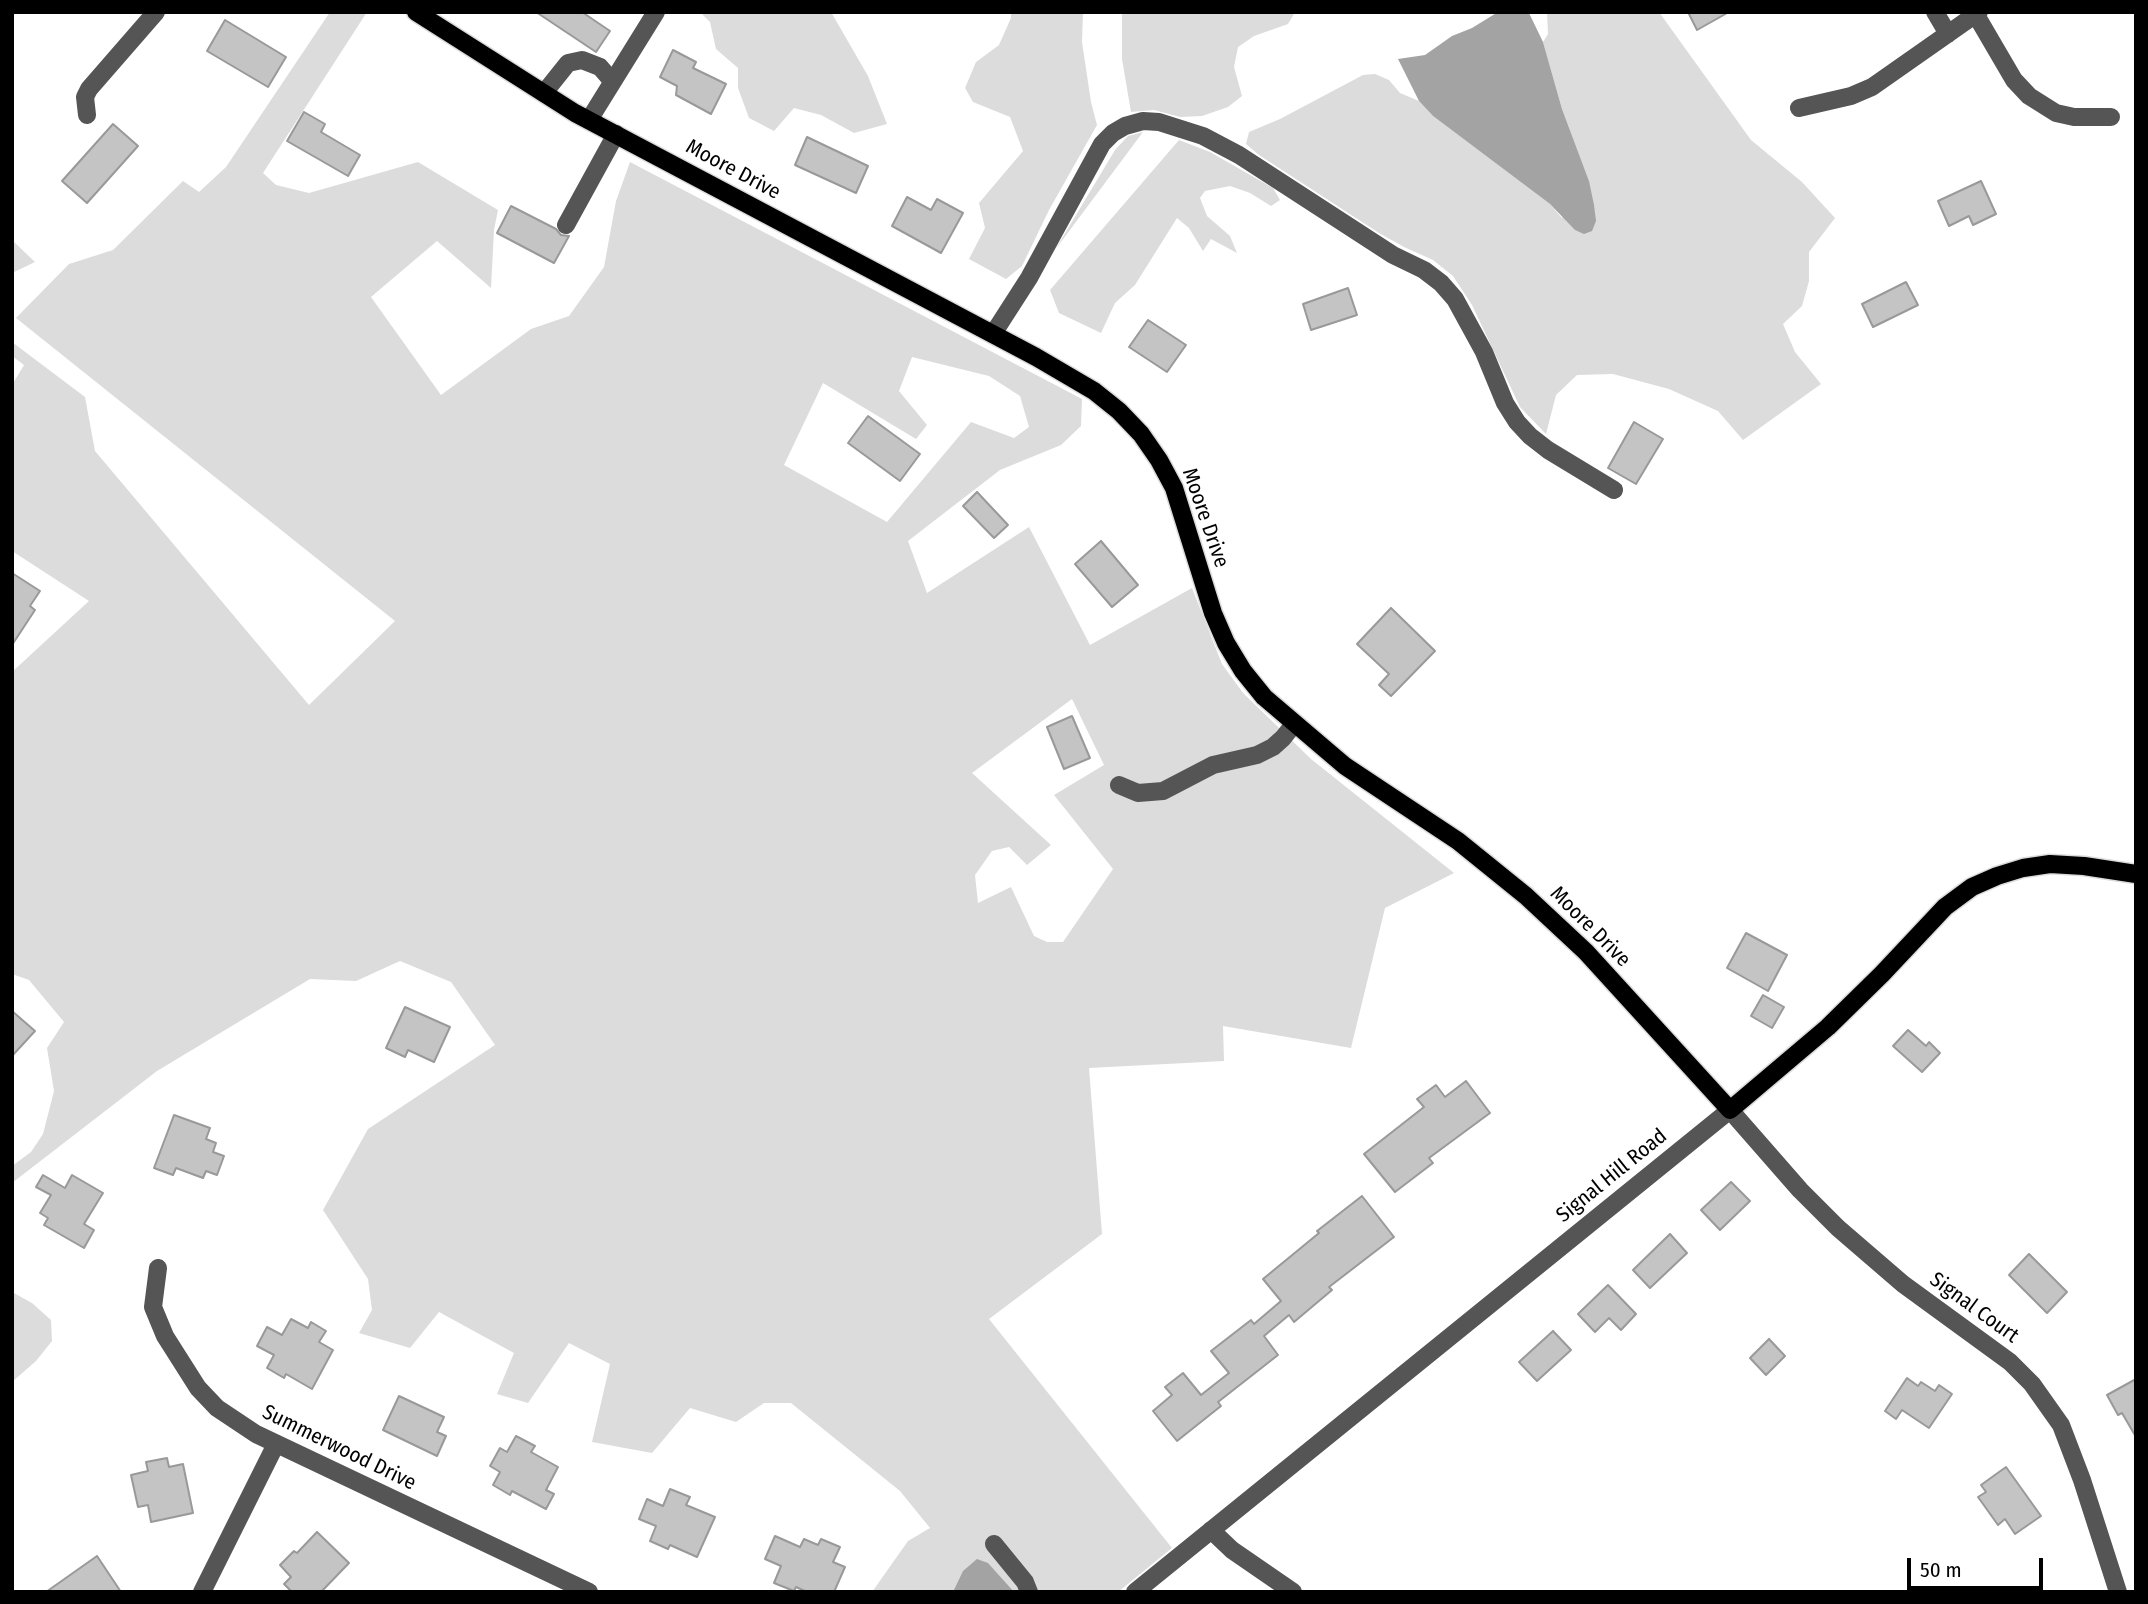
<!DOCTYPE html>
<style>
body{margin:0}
#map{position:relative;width:2148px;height:1604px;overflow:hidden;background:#fff;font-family:"Fira Sans Condensed",sans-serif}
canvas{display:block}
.frame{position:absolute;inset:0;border:14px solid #000;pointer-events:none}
.scale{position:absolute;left:1907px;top:1558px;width:136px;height:32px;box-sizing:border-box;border:4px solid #000;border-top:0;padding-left:9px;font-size:21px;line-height:24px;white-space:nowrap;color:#000;-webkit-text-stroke:5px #fff;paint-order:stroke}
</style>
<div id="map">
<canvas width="2148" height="1604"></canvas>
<div class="frame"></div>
<div class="scale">50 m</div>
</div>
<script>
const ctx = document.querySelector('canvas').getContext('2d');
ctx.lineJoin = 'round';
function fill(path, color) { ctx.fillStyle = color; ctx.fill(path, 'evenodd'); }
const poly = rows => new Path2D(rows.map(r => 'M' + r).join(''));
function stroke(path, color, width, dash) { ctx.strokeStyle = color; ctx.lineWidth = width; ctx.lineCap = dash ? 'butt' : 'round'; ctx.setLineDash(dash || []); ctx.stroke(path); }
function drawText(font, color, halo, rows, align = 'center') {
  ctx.font = font + ' "Fira Sans Condensed",sans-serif'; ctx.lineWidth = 5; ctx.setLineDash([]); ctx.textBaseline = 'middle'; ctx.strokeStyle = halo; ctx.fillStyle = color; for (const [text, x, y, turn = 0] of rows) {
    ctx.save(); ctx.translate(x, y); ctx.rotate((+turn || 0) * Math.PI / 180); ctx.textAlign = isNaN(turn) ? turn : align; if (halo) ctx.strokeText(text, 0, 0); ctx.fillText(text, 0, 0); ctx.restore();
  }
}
fill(poly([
 [330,12,367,12,263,173,276,185,309,193,418,162,498,210,494,230,491,288,437,241,371,297,441,395,531,329,569,316,604,267,616,201,630,162,1082,399,1081,426,1061,445,1000,470,908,541,927,593,1029,527,1090,645,1192,588,1222,664,1243,693,1311,759,1454,873,1385,908,1351,1048,1223,1026,1224,1061,1089,1068,1102,1234,989,1319,1172,1548,1118,1592,872,1592,908,1541,930,1528,900,1491,791,1403,764,1403,736,1422,690,1408,652,1453,592,1442,610,1364,569,1343,528,1403,497,1394,514,1353,439,1312,410,1348,359,1333,372,1310,368,1279,323,1210,368,1129,495,1045,451,982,400,961,356,981,310,979,157,1071,12,1183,12,1166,31,1152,43,1134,54,1091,47,1048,64,1022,29,980,12,974,12,672,89,601,12,551,12,385,24,365,12,356,12,342,85,397,95,451,309,705,395,621,16,318,69,264,113,250,183,181,199,192,226,167],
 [912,357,989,376,1020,396,1029,427,1014,438,971,422,887,522,784,465,823,383,916,439,927,425,899,391],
 [1072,699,1104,765,1054,795,1113,869,1063,942,1047,942,1034,936,1011,887,978,903,975,875,992,851,1009,847,1027,865,1051,845,972,773],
 [700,12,831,12,868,76,887,124,854,133,821,115,794,108,774,131,749,118,738,88,738,68,716,49,710,22],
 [1011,12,1083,12,1082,42,1091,102,1097,125,1049,210,1022,266,1006,279,969,259,985,228,979,203,1023,151,1010,117,973,102,965,88,976,62,999,45,1011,18],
 [1122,12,1295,12,1288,24,1254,36,1238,47,1234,67,1242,96,1228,107,1202,116,1180,117,1154,110,1131,112,1122,59],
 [1547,12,1659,12,1751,140,1802,182,1835,218,1809,252,1809,281,1802,306,1783,324,1795,352,1821,384,1743,440,1718,411,1669,389,1613,374,1577,375,1556,395,1546,434,1520,407,1472,305,1453,276,1433,260,1404,247,1379,233,1259,155,1246,144,1249,132,1280,119,1363,75,1375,74,1389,80,1400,93,1419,101,1433,116,1550,204,1562,218,1589,181,1562,109,1543,42,1548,34],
 [1143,132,1055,250,1115,150,1128,136],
 [1179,140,1210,152,1273,188,1280,200,1271,206,1250,193,1230,186,1205,191,1200,198,1207,216,1230,236,1237,253,1211,239,1203,251,1189,228,1177,218,1135,285,1115,303,1101,333,1059,313,1050,290],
 [12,240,35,262,12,273],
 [12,1292,32,1303,51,1320,52,1341,36,1361,12,1382]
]), '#dcdcdc');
fill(poly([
 [1498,12,1529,13,1543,42,1562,109,1589,181,1594,205,1596,221,1592,231,1584,234,1575,230,1550,204,1433,116,1419,101,1398,59,1425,55,1452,36,1472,28],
 [977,1559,988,1563,1014,1592,953,1592,963,1571]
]), '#a3a3a3');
const building = poly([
 [536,12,582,12,610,31,596,52,536,12],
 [1688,12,1729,12,1697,30,1688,12],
 [225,20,286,57,268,87,207,51,225,20],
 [673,50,696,62,693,68,726,84,711,114,676,95,677,86,660,77,673,50],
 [304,112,325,124,321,132,360,155,348,176,287,141,304,112],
 [113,124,138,146,87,203,62,181,113,124],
 [807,137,868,166,856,193,795,165,807,137],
 [1981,181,1996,214,1973,225,1969,216,1949,226,1938,201,1981,181],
 [907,197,931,210,937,199,963,213,941,253,892,226,907,197],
 [511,206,556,229,561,235,569,236,554,263,497,233,511,206],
 [1906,282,1918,305,1873,327,1862,304,1906,282],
 [1348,288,1357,315,1311,330,1303,304,1348,288],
 [1148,320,1186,345,1167,372,1129,347,1148,320],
 [868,416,920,454,900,481,848,443,868,416],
 [1634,422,1663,439,1636,484,1608,468,1634,422],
 [977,492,1008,525,994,538,963,506,977,492],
 [1101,541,1138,585,1112,607,1075,564,1101,541],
 [12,573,40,591,30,606,35,610,12,645,12,573],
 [1391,608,1435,651,1391,696,1379,685,1389,674,1357,644,1391,608],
 [1072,716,1090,758,1064,769,1047,727,1072,716],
 [1746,933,1787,955,1768,991,1727,968,1746,933],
 [1763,995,1784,1007,1772,1028,1751,1016,1763,995],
 [405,1007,450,1027,434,1062,408,1050,405,1057,386,1048,405,1007],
 [12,1011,35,1031,12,1056,12,1011],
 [1908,1030,1926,1046,1929,1042,1940,1053,1922,1072,1893,1046,1908,1030],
 [1466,1081,1490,1113,1429,1158,1433,1163,1395,1192,1364,1154,1424,1107,1417,1099,1436,1085,1445,1097,1466,1081],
 [174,1115,210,1128,206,1139,216,1143,213,1152,224,1156,217,1175,206,1171,203,1178,176,1168,173,1175,154,1168,174,1115],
 [43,1175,65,1188,72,1175,103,1193,84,1224,94,1230,84,1248,44,1225,48,1218,40,1213,51,1195,36,1187,43,1175],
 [1731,1182,1750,1201,1720,1230,1701,1210,1731,1182],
 [1362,1196,1394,1237,1329,1287,1332,1290,1294,1322,1289,1315,1264,1336,1278,1355,1218,1402,1221,1406,1177,1441,1153,1411,1172,1395,1165,1387,1183,1373,1201,1395,1229,1373,1211,1351,1251,1320,1254,1324,1281,1301,1263,1279,1319,1233,1317,1231,1362,1196],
 [1670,1234,1687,1253,1650,1288,1633,1270,1670,1234],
 [2029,1254,2067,1292,2047,1313,2009,1275,2029,1254],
 [1608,1285,1636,1314,1621,1330,1609,1318,1595,1332,1578,1314,1608,1285],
 [291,1319,308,1328,311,1322,326,1331,319,1342,333,1350,312,1389,286,1374,284,1378,267,1368,274,1355,257,1346,267,1327,282,1335,291,1319],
 [1553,1331,1571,1350,1537,1381,1519,1362,1553,1331],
 [1769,1339,1785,1356,1766,1375,1750,1358,1769,1339],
 [1907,1378,1918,1386,1921,1382,1935,1391,1939,1385,1952,1394,1929,1428,1902,1410,1896,1419,1885,1411,1907,1378],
 [2136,1379,2136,1437,2122,1413,2118,1415,2107,1395,2136,1379],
 [399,1396,444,1417,437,1432,446,1436,437,1456,383,1430,399,1396],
 [516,1436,535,1446,531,1452,558,1467,546,1490,554,1494,546,1509,512,1491,510,1495,493,1485,500,1472,490,1466,500,1448,507,1452,516,1436],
 [167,1458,169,1467,183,1464,193,1513,151,1522,148,1505,138,1507,131,1475,148,1471,146,1462,167,1458],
 [2006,1467,2041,1516,2015,1534,2005,1519,1998,1525,1978,1497,1986,1492,1981,1485,2006,1467],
 [670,1489,690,1497,686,1505,715,1517,697,1557,670,1545,668,1549,650,1541,656,1526,639,1519,647,1499,663,1506,670,1489],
 [317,1532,349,1563,321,1592,292,1592,284,1584,291,1577,280,1565,294,1551,297,1553,317,1532],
 [775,1536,800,1547,804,1539,818,1545,821,1539,840,1547,833,1562,845,1567,834,1592,807,1592,796,1587,794,1591,774,1583,781,1566,765,1559,775,1536],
 [97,1556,121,1592,46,1592,97,1556]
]);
fill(building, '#c4c4c4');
stroke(building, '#999', 2);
const major = poly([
 [416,12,575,113,1036,357,1094,391,1119,411,1141,434,1159,460,1174,488,1213,613,1226,643,1243,671,1264,697,1345,766,1458,841,1526,896,1586,952,1730,1110,1828,1027,1882,974,1945,907,1972,887,1997,876,2023,868,2050,864,2084,866,2136,874]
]);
stroke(major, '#dbdbdb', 21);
stroke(poly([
 [1935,12,1948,34],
 [1976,15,2014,80,2029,96,2056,113,2074,117,2111,117],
 [544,93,568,63,582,60,600,67,612,81],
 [1799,108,1851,96,1872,87,1979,12],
 [87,115,85,97,89,89,156,12],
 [589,120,656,12],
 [566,225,616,134],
 [993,334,1029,278,1102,144,1113,133,1125,126,1143,121,1159,122,1203,136,1239,155,1393,255,1424,270,1441,283,1455,299,1484,352,1505,403,1517,422,1530,436,1548,450,1614,490],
 [1119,785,1138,793,1163,791,1213,765,1257,755,1273,747,1283,738,1294,724],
 [158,1268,153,1307,165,1336,198,1388,217,1408,256,1434,589,1592],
 [1211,1530,1232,1550,1293,1592],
 [994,1544,1025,1582,1029,1592],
 [202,1592,276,1444],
 [1135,1592,1730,1110,1800,1190,1838,1228,1903,1284,2010,1362,2032,1384,2061,1425,2082,1480,2118,1592]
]), '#555', 18);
stroke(major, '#000', 18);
drawText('21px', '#000', '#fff', [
 ["Moore Drive",733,170,28],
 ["Moore Drive",1205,518,71],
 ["Moore Drive",1590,927,45],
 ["Signal Hill Road",1612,1176,-39],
 ["Signal Court",1974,1308,36],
 ["Summerwood Drive",339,1448,26]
]);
</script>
